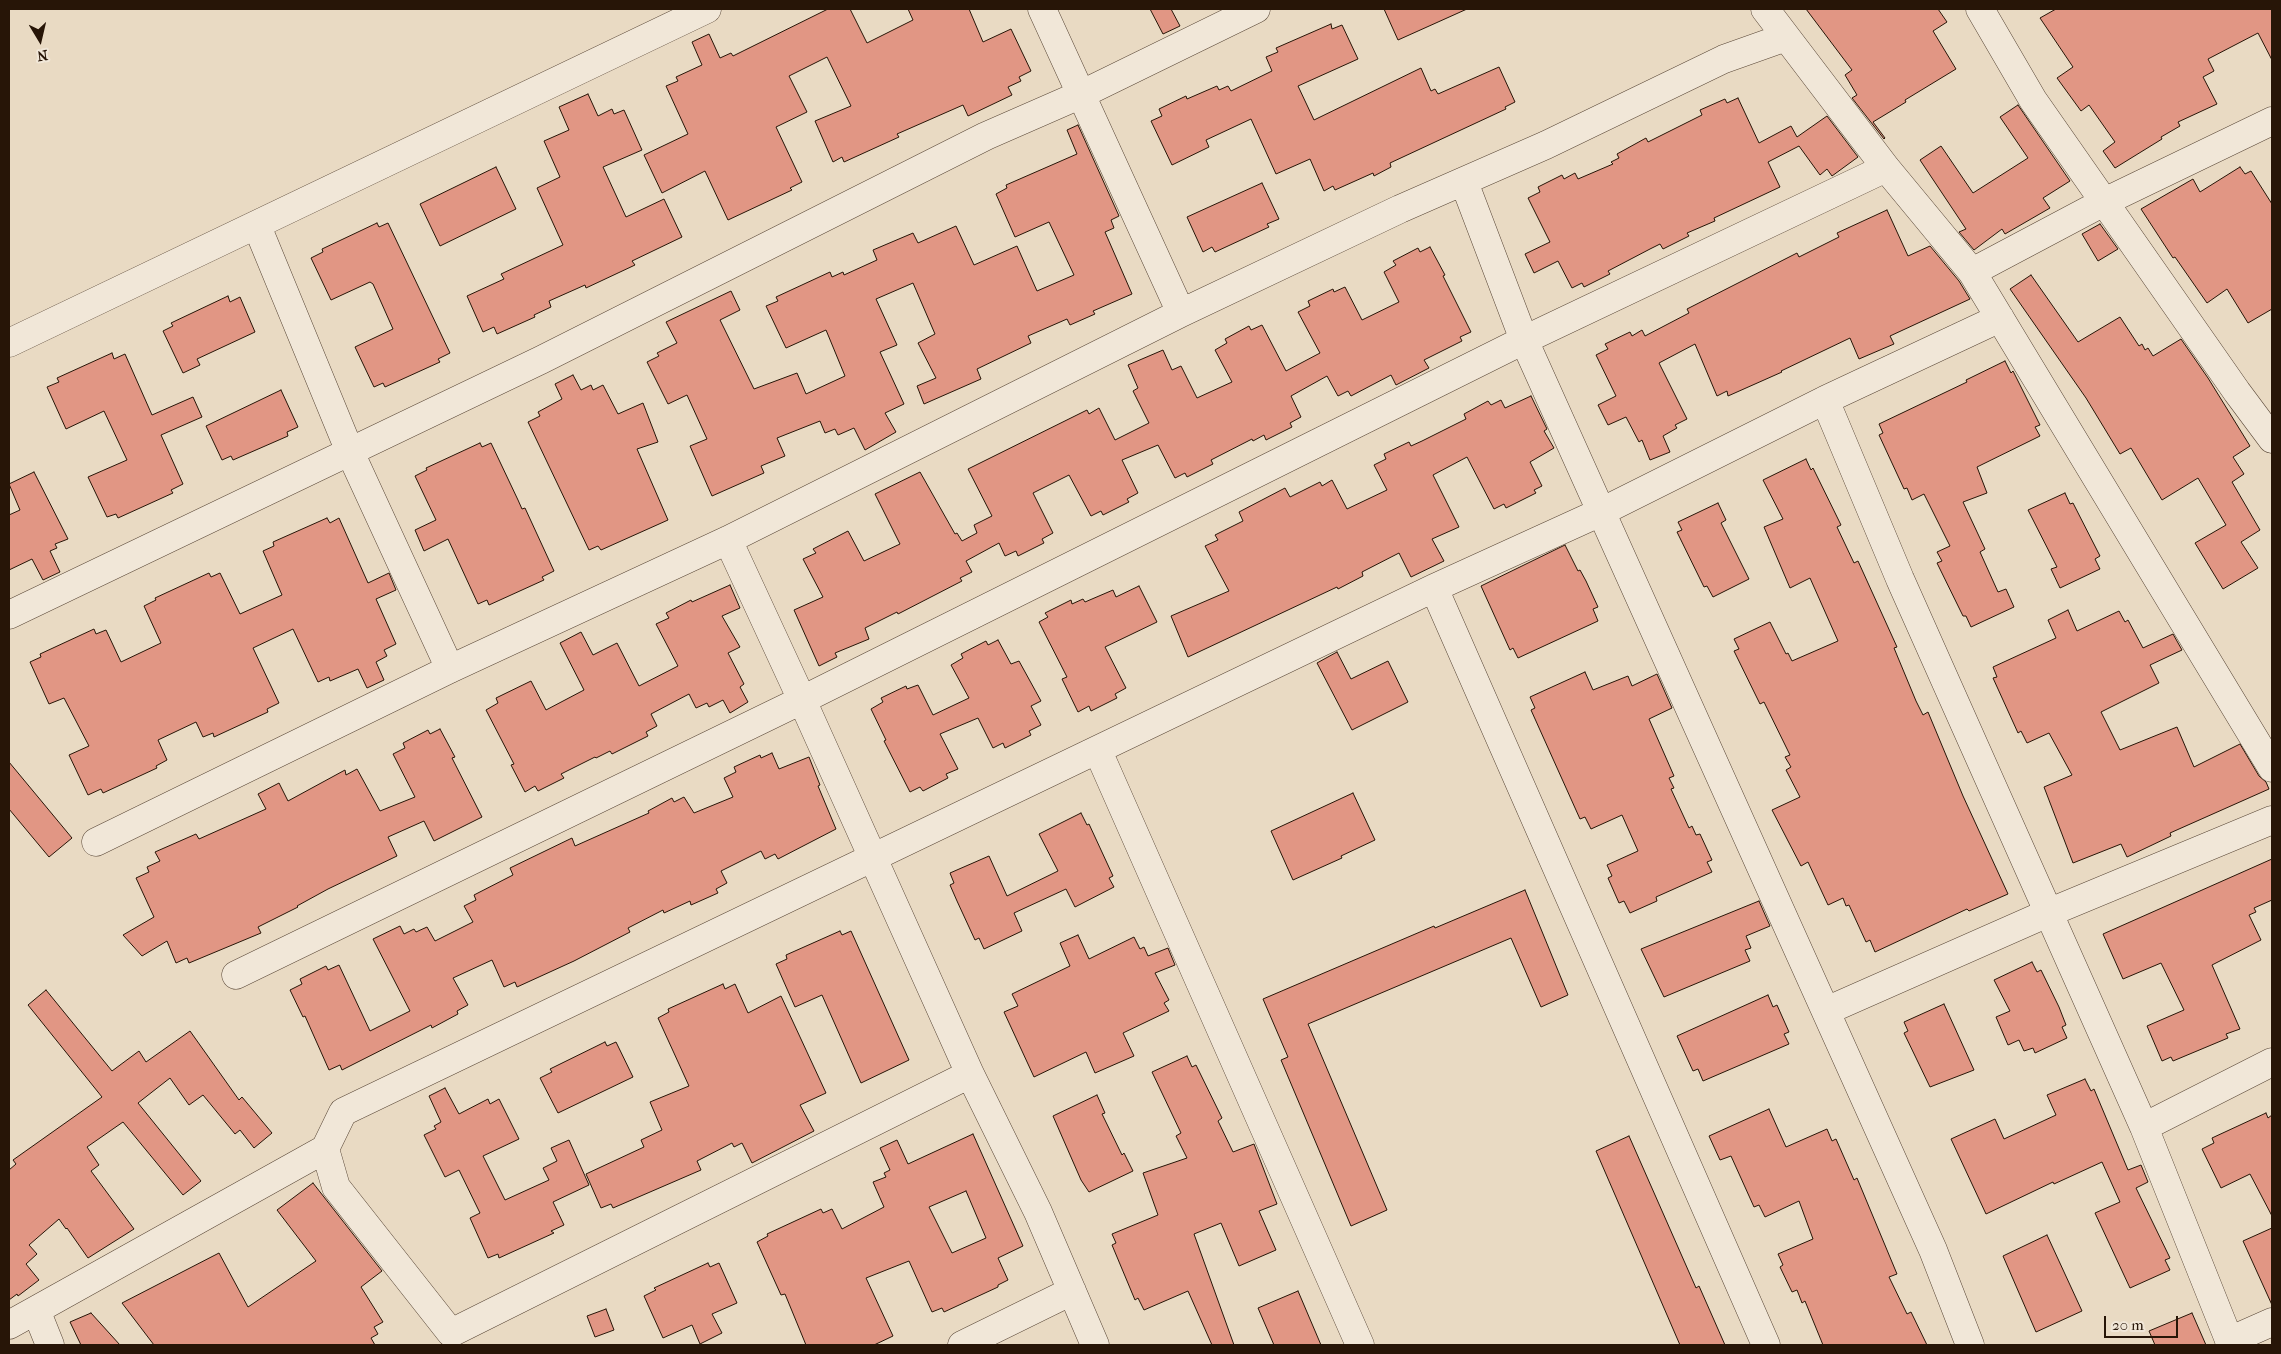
<!DOCTYPE html>
<style>
body{margin:0}
#map{position:relative;width:2281px;height:1354px;overflow:hidden;background:#e9dac3;font-family:"IM FELL French Canon",serif}
canvas{display:block}
.frame{position:absolute;inset:0;border:10px solid #271507;pointer-events:none}
.north{position:absolute;left:15px;top:15px;width:50px;height:50px;-webkit-text-stroke:4px #f1e7d8;paint-order:stroke;rotate:171deg;font-size:14px;font-weight:700;line-height:20px;text-align:center;color:#271507}
.north::after{content:'';display:block;margin:auto;width:18px;height:22px;background:#271507;clip-path:polygon(50% 0,100% 100%,50% 72%,0 100%)}
.scale{position:absolute;left:2104px;top:1316px;width:74px;height:22px;box-sizing:border-box;border:2px solid #271507;border-top:0;padding-left:6px;font-size:15px;line-height:18px;white-space:nowrap;color:#271507;-webkit-text-stroke:4px #f1e7d8;paint-order:stroke}
</style>
<div id="map">
<canvas width="2281" height="1354"></canvas>
<div class="frame"></div>
<div class="north">N</div>
<div class="scale">20 m</div>
</div>
<script>
const ctx = document.querySelector('canvas').getContext('2d');
ctx.lineJoin = 'round';
function fill(path, color) { ctx.fillStyle = color; ctx.fill(path, 'evenodd'); }
const poly = rows => new Path2D(rows.map(r => 'M' + r).join(''));
function stroke(path, color, width, dash) { ctx.strokeStyle = color; ctx.lineWidth = width; ctx.lineCap = dash ? 'butt' : 'round'; ctx.setLineDash(dash || []); ctx.stroke(path); }
const building = poly([
 [828,9,850,9,867,43,913,20,908,9,969,9,983,42,1011,29,1031,71,1019,77,1021,81,1008,87,1012,95,968,116,963,105,897,134,899,137,844,162,842,157,833,162,815,121,851,106,827,57,789,76,807,112,776,127,802,182,790,188,792,190,728,220,705,171,662,193,644,155,688,134,666,86,678,81,676,77,702,65,692,42,709,34,720,58,731,53,733,56,828,9],
 [1150,9,1171,9,1180,26,1163,34,1150,9],
 [1384,9,1467,9,1398,40,1384,9],
 [1806,9,1938,9,1947,22,1933,31,1956,69,1905,100,1906,102,1873,122,1885,138,1884,139,1852,98,1857,95,1845,75,1852,70,1806,9],
 [2056,9,2272,9,2272,60,2258,33,2208,59,2214,71,2203,77,2217,104,2178,122,2180,126,2161,137,2162,139,2115,168,2103,151,2115,142,2089,105,2081,111,2057,78,2073,67,2040,18,2056,9],
 [1331,24,1332,29,1342,25,1358,59,1298,86,1314,120,1421,68,1431,91,1435,89,1438,94,1499,67,1515,102,1505,107,1506,109,1390,163,1391,167,1374,176,1373,173,1335,190,1333,186,1324,191,1310,159,1276,174,1251,119,1206,140,1209,147,1172,165,1151,121,1162,116,1159,109,1186,96,1187,99,1217,86,1219,90,1228,86,1231,91,1272,71,1266,57,1278,52,1276,48,1331,24],
 [588,94,598,116,612,109,614,114,624,110,642,150,603,167,626,217,664,199,682,237,632,261,635,265,586,288,585,285,549,301,551,307,534,315,535,317,497,334,494,327,483,332,467,296,504,279,501,274,563,245,537,188,560,177,544,141,569,130,559,107,588,94],
 [1738,98,1759,143,1791,126,1797,137,1827,116,1858,157,1832,176,1827,169,1820,175,1799,146,1768,162,1780,187,1714,218,1715,221,1687,233,1689,236,1663,249,1660,244,1650,249,1608,271,1610,274,1584,287,1582,283,1572,288,1558,261,1534,273,1525,254,1550,242,1528,198,1540,192,1538,187,1562,175,1564,179,1575,173,1578,179,1613,164,1611,162,1619,158,1617,154,1646,138,1648,142,1702,115,1700,110,1725,99,1727,103,1738,98],
 [2018,105,2070,181,2043,198,2050,208,2005,234,2002,229,1974,250,1959,232,1966,229,1920,160,1941,146,1973,193,2028,158,2000,117,2018,105],
 [1078,125,1119,216,1111,220,1114,228,1105,232,1132,294,1093,311,1095,314,1070,325,1067,319,1028,336,1031,343,977,369,981,379,924,404,917,386,936,378,918,343,935,334,913,283,876,299,897,345,880,352,904,404,885,413,896,432,865,450,854,428,838,435,835,429,825,433,820,421,777,438,785,456,761,466,764,473,712,496,690,446,707,439,687,395,668,404,647,362,659,356,657,353,677,343,666,322,731,291,740,310,720,320,754,389,797,373,806,394,845,376,826,330,786,348,766,306,778,301,776,297,830,272,832,277,843,272,844,275,877,260,873,250,913,233,918,243,956,226,974,265,1017,246,1037,291,1074,275,1049,222,1015,237,996,194,1007,188,1006,185,1077,154,1067,130,1078,125],
 [496,167,516,209,440,246,420,204,496,167],
 [2240,167,2245,174,2251,171,2272,204,2272,309,2248,323,2227,289,2207,303,2175,257,2173,258,2141,209,2193,179,2200,192,2240,167],
 [1262,183,1279,219,1267,224,1269,227,1215,252,1212,247,1203,252,1187,217,1262,183],
 [1887,210,1908,256,1930,246,1959,281,1970,299,1890,336,1894,344,1859,359,1850,338,1781,371,1782,372,1728,396,1727,391,1717,396,1695,344,1659,363,1687,419,1675,425,1677,428,1663,436,1670,452,1650,460,1642,440,1639,442,1626,417,1608,425,1598,405,1616,396,1596,355,1608,349,1605,344,1630,332,1632,336,1642,330,1645,336,1689,313,1687,309,1797,253,1799,257,1839,237,1837,233,1887,210],
 [377,223,379,227,388,223,450,353,438,359,440,362,385,387,383,383,374,387,355,347,393,329,373,284,370,282,331,300,311,258,323,252,322,249,377,223],
 [2100,224,2118,249,2098,261,2082,234,2100,224],
 [1430,247,1445,275,1443,276,1471,332,1460,337,1462,341,1424,360,1429,368,1396,385,1391,375,1351,396,1348,391,1338,396,1327,376,1291,396,1301,417,1290,423,1292,427,1266,440,1264,435,1253,441,1252,439,1211,460,1213,464,1187,477,1185,473,1175,478,1158,445,1122,460,1138,493,1127,499,1129,502,1103,515,1101,511,1091,516,1069,475,1033,493,1053,533,1042,539,1044,543,1018,556,1016,551,1005,556,999,543,966,561,972,572,960,578,962,581,898,614,897,612,865,628,869,639,835,653,837,657,819,666,794,610,823,597,803,559,816,553,813,549,848,531,864,561,900,544,875,494,920,472,955,534,957,533,962,541,977,533,974,525,992,516,968,469,1087,410,1089,414,1099,408,1115,440,1149,423,1133,391,1138,388,1128,365,1163,350,1172,370,1181,366,1197,398,1232,382,1215,350,1227,343,1225,339,1249,326,1251,330,1262,325,1286,371,1320,353,1298,312,1310,306,1308,301,1333,289,1334,292,1345,287,1362,320,1399,302,1384,272,1396,265,1393,261,1418,248,1420,252,1430,247],
 [2031,275,2078,342,2120,317,2139,346,2142,344,2145,350,2148,348,2153,356,2181,339,2208,378,2250,446,2233,457,2244,474,2232,482,2260,530,2241,542,2258,568,2223,589,2195,543,2226,525,2198,478,2162,500,2131,448,2120,454,2086,398,2010,289,2031,275],
 [228,296,230,302,240,297,255,332,197,359,200,365,183,373,163,331,173,326,171,323,228,296],
 [112,353,114,359,125,354,152,415,193,397,202,417,161,435,183,484,171,490,173,493,118,518,116,514,107,517,88,477,127,460,104,411,66,429,47,387,59,382,57,378,112,353],
 [2005,361,2011,373,2013,371,2040,425,2035,427,2040,436,1977,467,1987,493,1963,502,1985,549,1980,552,1998,592,2006,589,2014,607,1971,627,1966,616,1963,616,1937,563,1942,561,1937,552,1950,546,1924,494,1912,500,1907,488,1904,489,1879,435,1883,433,1879,424,1967,382,1966,380,2005,361],
 [573,375,581,390,591,385,593,390,603,385,618,414,643,403,658,442,637,449,668,520,601,550,598,546,589,550,528,422,540,416,538,412,562,399,555,384,573,375],
 [281,390,298,427,287,432,288,436,233,460,231,456,222,460,206,426,281,390],
 [1531,396,1547,429,1544,431,1554,448,1530,462,1542,486,1534,490,1536,493,1506,508,1504,504,1494,509,1467,457,1433,475,1459,527,1432,539,1444,561,1411,577,1399,553,1362,572,1363,576,1338,589,1337,587,1188,657,1171,616,1229,591,1205,546,1218,540,1215,535,1243,521,1239,512,1285,488,1290,497,1320,482,1322,486,1332,480,1347,509,1387,490,1374,465,1386,459,1384,454,1409,442,1411,446,1422,441,1466,419,1464,414,1488,401,1491,405,1501,400,1505,408,1531,396],
 [480,443,482,447,491,443,518,500,522,509,525,508,554,571,542,577,544,580,489,605,487,600,478,604,448,539,424,551,415,530,436,520,415,476,427,470,426,468,480,443],
 [1806,459,1811,470,1813,468,1841,525,1837,527,1854,563,1858,561,1897,647,1894,648,1916,701,1923,715,1928,712,1963,796,2008,894,1969,911,1967,909,1875,952,1870,940,1866,942,1849,905,1846,906,1843,898,1828,905,1808,862,1801,866,1772,810,1800,797,1786,770,1791,767,1785,757,1790,755,1764,702,1760,704,1734,651,1739,649,1734,639,1770,622,1786,654,1788,653,1792,661,1838,641,1810,578,1790,588,1764,527,1783,519,1763,480,1806,459],
 [34,472,68,539,55,544,57,548,50,551,60,572,43,580,32,559,9,570,9,515,20,510,9,484,34,472],
 [2065,493,2070,504,2073,503,2100,556,2095,559,2100,569,2060,588,2051,569,2057,567,2028,510,2065,493],
 [1718,503,1726,520,1721,523,1749,579,1713,597,1707,586,1704,587,1677,532,1682,530,1678,522,1718,503],
 [327,518,330,523,339,518,368,583,389,573,396,590,376,599,396,644,384,650,387,656,376,662,384,680,367,688,358,669,330,681,329,677,318,682,293,629,253,648,279,703,267,709,268,712,214,737,213,733,203,737,196,722,158,740,167,760,156,766,157,768,103,793,101,789,88,795,69,755,89,746,64,698,49,704,30,662,41,657,40,654,94,629,96,634,106,630,121,662,161,643,144,606,156,600,155,598,209,573,211,577,220,573,240,614,282,595,263,551,274,546,273,542,327,518],
 [1565,545,1578,571,1580,570,1586,581,1598,607,1593,609,1598,621,1518,658,1513,648,1510,650,1481,586,1565,545],
 [730,585,740,608,722,616,740,647,728,653,744,684,740,687,748,702,730,713,723,700,709,707,707,703,696,708,689,694,651,714,657,726,646,732,648,736,612,754,610,751,596,758,595,757,561,774,564,778,538,791,535,786,525,792,511,765,514,764,486,710,498,703,496,698,531,681,546,710,584,690,560,643,581,632,593,655,617,643,639,686,678,666,656,624,669,618,666,613,691,600,692,602,730,585],
 [1139,586,1157,622,1105,647,1126,688,1115,694,1117,698,1091,711,1089,706,1078,712,1062,679,1067,677,1039,622,1048,617,1045,613,1071,600,1072,604,1083,599,1085,602,1113,590,1116,597,1139,586],
 [2068,610,2077,631,2119,611,2125,622,2128,620,2143,648,2173,634,2182,650,2150,665,2159,683,2101,712,2120,750,2177,727,2194,767,2240,744,2259,776,2266,782,2269,789,2170,833,2171,836,2127,857,2121,844,2073,863,2044,787,2072,775,2049,733,2027,743,2021,731,2018,733,1993,678,1997,677,1993,667,2056,638,2048,620,2068,610],
 [998,640,1011,664,1019,661,1041,701,1031,706,1041,725,1029,731,1031,735,1005,748,1003,743,993,748,978,718,940,734,958,769,946,774,948,778,923,791,920,787,910,792,884,741,886,740,871,709,883,702,881,698,906,686,907,689,918,685,933,715,969,698,951,665,963,658,961,654,986,641,988,645,998,640],
 [1337,652,1351,679,1388,661,1408,702,1352,730,1317,663,1337,652],
 [1585,672,1593,690,1628,676,1632,686,1657,674,1672,708,1649,719,1674,776,1669,778,1674,788,1671,789,1689,828,1692,826,1696,835,1700,834,1712,860,1707,862,1712,872,1656,897,1657,901,1630,913,1624,901,1619,903,1608,878,1612,876,1607,865,1638,851,1622,815,1591,829,1585,817,1580,819,1531,710,1535,708,1530,697,1585,672],
 [440,729,455,757,452,758,482,817,434,841,424,821,388,837,397,856,328,889,297,906,298,907,258,927,261,933,189,963,187,958,176,963,167,941,142,956,123,935,154,917,136,878,149,872,147,867,160,861,155,852,196,834,199,839,266,809,258,794,279,783,288,801,345,770,346,775,357,769,380,811,415,797,393,754,405,748,403,743,428,730,430,734,440,729],
 [772,753,779,769,809,757,820,785,818,786,836,829,778,859,775,854,765,859,761,851,721,871,727,883,716,889,718,893,691,905,690,901,664,913,663,910,628,928,630,932,574,961,517,987,515,982,504,987,492,960,453,978,468,1005,457,1011,458,1014,432,1028,431,1025,342,1070,340,1065,329,1070,305,1016,303,1017,290,990,302,984,300,979,326,966,328,970,339,965,370,1031,410,1011,373,939,400,926,404,934,414,929,416,932,427,927,435,941,473,922,464,906,476,900,474,895,513,875,510,868,572,838,575,846,649,813,648,811,672,798,674,802,684,797,694,813,733,797,724,778,736,772,734,767,760,755,761,758,772,753],
 [9,762,72,838,49,857,9,809,9,762],
 [1353,793,1375,840,1341,856,1342,858,1293,880,1271,831,1353,793],
 [1081,813,1087,825,1089,824,1113,876,1109,878,1114,887,1075,907,1066,889,1014,913,1022,931,984,949,979,938,975,940,957,901,950,885,954,883,950,873,989,856,1007,896,1058,871,1039,834,1081,813],
 [2272,859,2272,900,2254,908,2256,912,2249,915,2261,940,2212,965,2240,1029,2226,1034,2228,1038,2173,1061,2171,1057,2162,1061,2147,1026,2184,1010,2161,963,2123,979,2103,934,2272,859],
 [1525,890,1568,995,1541,1007,1511,938,1308,1024,1387,1210,1351,1226,1281,1060,1288,1057,1263,999,1434,926,1435,928,1525,890],
 [1759,901,1770,926,1746,936,1751,948,1745,950,1750,961,1664,997,1641,949,1759,901],
 [840,931,842,935,851,931,909,1060,861,1083,822,995,795,1007,776,964,787,959,786,955,840,931],
 [1078,935,1089,959,1134,937,1140,949,1144,947,1148,956,1168,948,1175,965,1155,973,1169,1000,1164,1003,1169,1011,1123,1033,1134,1056,1095,1073,1086,1052,1034,1077,1004,1012,1018,1006,1012,994,1070,966,1060,943,1078,935],
 [2032,962,2037,972,2041,970,2059,1007,2066,1025,2062,1027,2067,1038,2035,1053,2033,1048,2024,1051,2019,1040,2008,1045,1996,1017,2010,1011,1994,980,2032,962],
 [723,984,725,989,735,984,748,1013,781,996,826,1093,800,1105,814,1131,752,1163,742,1143,734,1147,732,1143,697,1161,701,1170,613,1208,611,1204,601,1208,586,1174,644,1147,641,1140,662,1130,650,1102,689,1086,658,1018,669,1012,668,1009,723,984],
 [46,990,112,1071,139,1051,146,1062,190,1031,239,1100,242,1097,272,1133,254,1148,240,1130,235,1134,203,1095,189,1105,170,1078,138,1103,201,1181,183,1195,123,1122,87,1147,99,1165,91,1171,134,1229,88,1258,67,1228,66,1229,59,1219,29,1245,37,1254,26,1264,39,1280,18,1296,17,1294,9,1300,9,1170,16,1164,13,1160,102,1097,28,1005,46,990],
 [1768,995,1773,1007,1777,1005,1789,1032,1784,1034,1789,1044,1703,1081,1698,1069,1693,1071,1677,1036,1768,995],
 [1944,1004,1974,1070,1930,1087,1904,1033,1908,1031,1904,1022,1944,1004],
 [605,1042,607,1046,616,1042,633,1077,558,1113,540,1078,552,1072,550,1069,605,1042],
 [1187,1056,1192,1067,1196,1065,1222,1118,1218,1121,1233,1152,1254,1144,1277,1204,1259,1211,1276,1250,1239,1266,1221,1223,1194,1234,1234,1345,1212,1345,1188,1291,1144,1310,1138,1298,1135,1300,1112,1245,1116,1243,1112,1234,1158,1215,1143,1173,1187,1158,1176,1136,1181,1133,1152,1072,1187,1056],
 [2085,1079,2091,1091,2094,1089,2128,1170,2141,1165,2148,1182,2136,1188,2170,1258,2165,1260,2170,1270,2130,1288,2095,1213,2120,1202,2102,1162,2054,1184,2053,1182,1986,1214,1951,1139,1995,1119,2004,1139,2028,1128,2056,1115,2047,1095,2085,1079],
 [445,1088,459,1114,488,1099,490,1104,499,1099,519,1139,483,1156,505,1200,549,1180,543,1168,557,1161,551,1148,569,1140,589,1185,553,1202,564,1225,551,1231,554,1233,499,1258,498,1254,488,1258,470,1218,480,1213,459,1170,445,1177,424,1135,436,1129,434,1126,441,1122,429,1096,445,1088],
 [1097,1095,1105,1113,1102,1114,1122,1155,1124,1153,1133,1171,1089,1192,1081,1180,1053,1116,1097,1095],
 [1769,1109,1786,1147,1827,1129,1832,1141,1836,1139,1854,1180,1857,1178,1897,1274,1889,1277,1907,1314,1911,1312,1927,1345,1823,1345,1805,1301,1802,1303,1797,1290,1792,1292,1780,1267,1783,1265,1778,1254,1813,1239,1799,1201,1765,1217,1759,1205,1754,1207,1731,1156,1720,1160,1709,1136,1769,1109],
 [2266,1113,2268,1118,2272,1115,2272,1216,2250,1174,2221,1188,2202,1149,2214,1143,2212,1138,2266,1113],
 [973,1134,1023,1246,998,1258,1008,1280,998,1285,998,1287,944,1312,942,1308,932,1312,909,1261,866,1278,893,1336,874,1345,806,1345,785,1294,781,1295,757,1242,768,1236,767,1234,821,1209,823,1213,832,1209,842,1229,884,1207,873,1182,886,1177,884,1173,890,1170,880,1148,897,1140,908,1164,973,1134],
 [966,1191,986,1238,952,1253,929,1207,966,1191],
 [1629,1136,1696,1288,1699,1286,1725,1345,1680,1345,1596,1151,1629,1136],
 [313,1183,382,1271,361,1287,383,1322,374,1327,378,1334,371,1338,375,1345,154,1345,122,1303,219,1253,248,1307,316,1261,277,1210,313,1183],
 [2272,1228,2272,1305,2243,1241,2272,1228],
 [2047,1235,2082,1311,2036,1332,2003,1256,2047,1235],
 [708,1263,710,1267,719,1263,737,1303,712,1314,722,1333,700,1344,692,1325,663,1338,644,1296,656,1290,654,1288,708,1263],
 [1298,1291,1321,1345,1274,1345,1258,1308,1298,1291],
 [606,1309,614,1330,595,1337,587,1316,606,1309],
 [91,1313,120,1345,81,1345,70,1322,91,1313],
 [2192,1313,2206,1345,2155,1345,2149,1331,2192,1313]
]);
fill(building, '#e19684');
stroke(building, '#271507', 1);
const street = poly([
 [1042,9,1181,313],
 [1765,9,1886,168,1972,272,2272,768],
 [1980,9,2033,100,2237,392,2272,439],
 [1464,182,1524,340,1933,1250,1970,1345],
 [257,226,350,452,450,669],
 [1972,272,2104,202,2272,121],
 [9,343,707,9],
 [1825,400,1900,579,2144,1127,2231,1345],
 [728,540,802,700,970,1074,1038,1212,1095,1345],
 [1434,588,1766,1345],
 [9,615,541,360,986,136,1082,94,1256,9],
 [1098,751,1360,1345],
 [96,842,450,669,728,540,1181,313,1400,209,1546,145,1724,59,1786,37],
 [236,975,802,700,1524,340,1886,168],
 [1826,1011,2048,913,2272,820],
 [970,1074,451,1333,336,1187,325,1149,343,1112,1434,588,1601,512,1825,400,2000,318],
 [2144,1127,2272,1062],
 [9,1325,36,1310],
 [2229,1341,2272,1322],
 [50,1345,36,1310,325,1149],
 [962,1345,1072,1291]
]);
stroke(street, '#584636', 29);
stroke(street, '#f1e7d8', 28);
</script>
